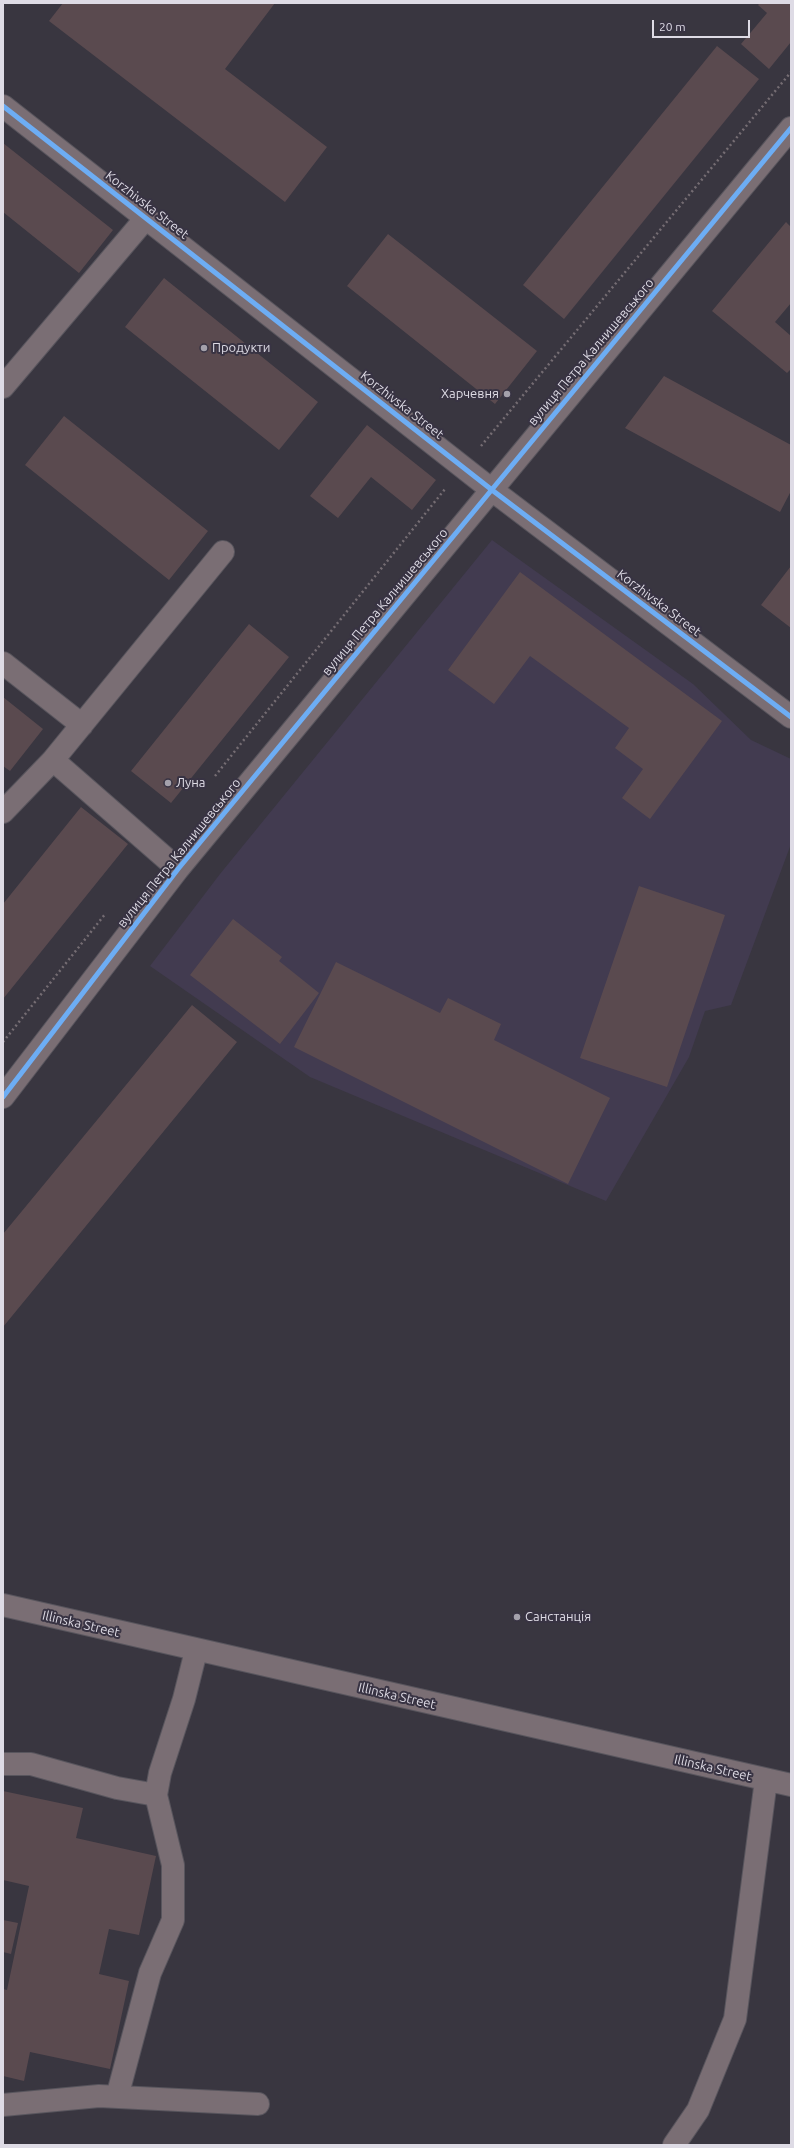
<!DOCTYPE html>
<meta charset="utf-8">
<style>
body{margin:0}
#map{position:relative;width:794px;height:2148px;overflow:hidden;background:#393640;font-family:Ubuntu,sans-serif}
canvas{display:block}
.frame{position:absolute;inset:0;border:4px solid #dedbe5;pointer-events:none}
.scale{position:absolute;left:652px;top:20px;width:98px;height:18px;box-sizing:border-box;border:2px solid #dedbe5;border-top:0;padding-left:5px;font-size:12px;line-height:14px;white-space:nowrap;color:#dedbe5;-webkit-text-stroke:3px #383343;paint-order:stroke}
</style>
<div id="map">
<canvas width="794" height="2148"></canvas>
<div class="frame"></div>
<div class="scale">20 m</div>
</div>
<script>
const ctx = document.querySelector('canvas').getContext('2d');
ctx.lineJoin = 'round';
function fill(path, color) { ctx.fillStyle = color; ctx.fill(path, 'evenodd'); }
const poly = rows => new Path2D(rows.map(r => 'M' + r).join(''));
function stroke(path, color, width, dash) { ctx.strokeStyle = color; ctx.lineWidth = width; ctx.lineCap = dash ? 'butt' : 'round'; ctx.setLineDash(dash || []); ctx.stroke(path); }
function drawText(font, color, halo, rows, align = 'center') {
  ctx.font = font + ' Ubuntu,sans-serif'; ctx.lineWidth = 4; ctx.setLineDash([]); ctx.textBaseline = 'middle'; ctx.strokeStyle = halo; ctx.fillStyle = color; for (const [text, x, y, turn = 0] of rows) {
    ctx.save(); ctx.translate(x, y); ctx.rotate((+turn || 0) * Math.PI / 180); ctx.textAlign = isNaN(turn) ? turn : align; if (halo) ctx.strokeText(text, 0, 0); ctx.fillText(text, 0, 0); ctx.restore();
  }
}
fill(poly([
 [492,540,693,684,751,740,791,759,791,844,731,1005,705,1011,689,1057,606,1201,310,1077,150,966,220,874]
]), '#423b50');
fill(poly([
 [63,3,275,3,225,69,327,147,285,202,49,21],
 [760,3,791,3,791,42,769,69,741,44,767,13,758,5],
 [717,46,759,79,564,319,523,285],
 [3,143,113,230,79,273,3,212],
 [786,222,791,227,791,303,775,322,791,336,791,369,787,373,712,311],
 [388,234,537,351,495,404,347,286],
 [164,278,318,402,279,450,125,327],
 [664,376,791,445,791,491,780,512,625,428],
 [64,416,208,531,169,580,25,465],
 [367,425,436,480,412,510,371,477,338,518,310,496],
 [791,566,791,628,761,605],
 [520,572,722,721,650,819,622,798,643,769,615,748,629,728,530,656,494,704,448,670],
 [249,624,289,657,171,803,131,771],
 [3,697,43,729,10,771,3,766],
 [81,807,128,844,3,999,3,904],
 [639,886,725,915,667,1087,580,1058],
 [233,919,282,957,279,961,319,993,280,1044,190,975],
 [336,962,440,1013,448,998,501,1024,494,1040,610,1098,568,1184,294,1047],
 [192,1005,237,1042,3,1327,3,1234],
 [3,1791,83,1808,76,1838,156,1856,139,1935,109,1929,99,1974,129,1981,110,2069,30,2052,24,2081,3,2076,3,1989,7,1990,29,1886,3,1880],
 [3,1920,18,1923,11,1954,3,1952]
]), '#5a4a4f');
const minor = poly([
 [3,106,492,490,791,717],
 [3,387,146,218],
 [3,663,82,725],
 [53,760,223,552],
 [3,812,53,760,178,869],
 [3,1097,178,869,791,128],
 [3,1605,791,1785],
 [3,1764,31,1764,117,1788,156,1795],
 [117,2097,150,1973,173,1920,173,1865,156,1795,160,1773,184,1699,196,1651],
 [3,2105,99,2096,258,2104],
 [674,2145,698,2110,735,2019,766,1780]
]);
stroke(minor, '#58555d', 24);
stroke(poly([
 [481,446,791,72],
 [215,776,445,489],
 [3,1042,106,913]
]), '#756d73', 2.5, [2, 3]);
stroke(minor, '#7a6e74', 22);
stroke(poly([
 [3,106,492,490,791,717],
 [3,1097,178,869,791,128]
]), '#6dadf4', 5);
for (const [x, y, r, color] of [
 [204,348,4,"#a4a1ab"],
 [507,394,4,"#a4a1ab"],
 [168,783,4,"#a4a1ab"],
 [517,1617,4,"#a4a1ab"]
]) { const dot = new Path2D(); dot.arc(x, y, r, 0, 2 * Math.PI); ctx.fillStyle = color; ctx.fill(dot); stroke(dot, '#383343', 1.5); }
drawText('13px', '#dedbe5', '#383343', [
 ["Korzhivska Street",147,205,38],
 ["вулиця Петра Калнишевського",591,352,-50],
 ["Korzhivska Street",402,405,38],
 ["вулиця Петра Калнишевського",385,602,-50],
 ["Korzhivska Street",659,603,37],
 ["вулиця Петра Калнишевського",179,853,-51],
 ["Illinska Street",81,1624,13],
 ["Illinska Street",397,1696,13],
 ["Illinska Street",713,1768,13]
]);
drawText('13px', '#dedbe5', '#383343', [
 ["Продукти",212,348],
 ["Харчевня",499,394,"right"],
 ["Луна",176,783],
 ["Санстанція",525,1617]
], 'left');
</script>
